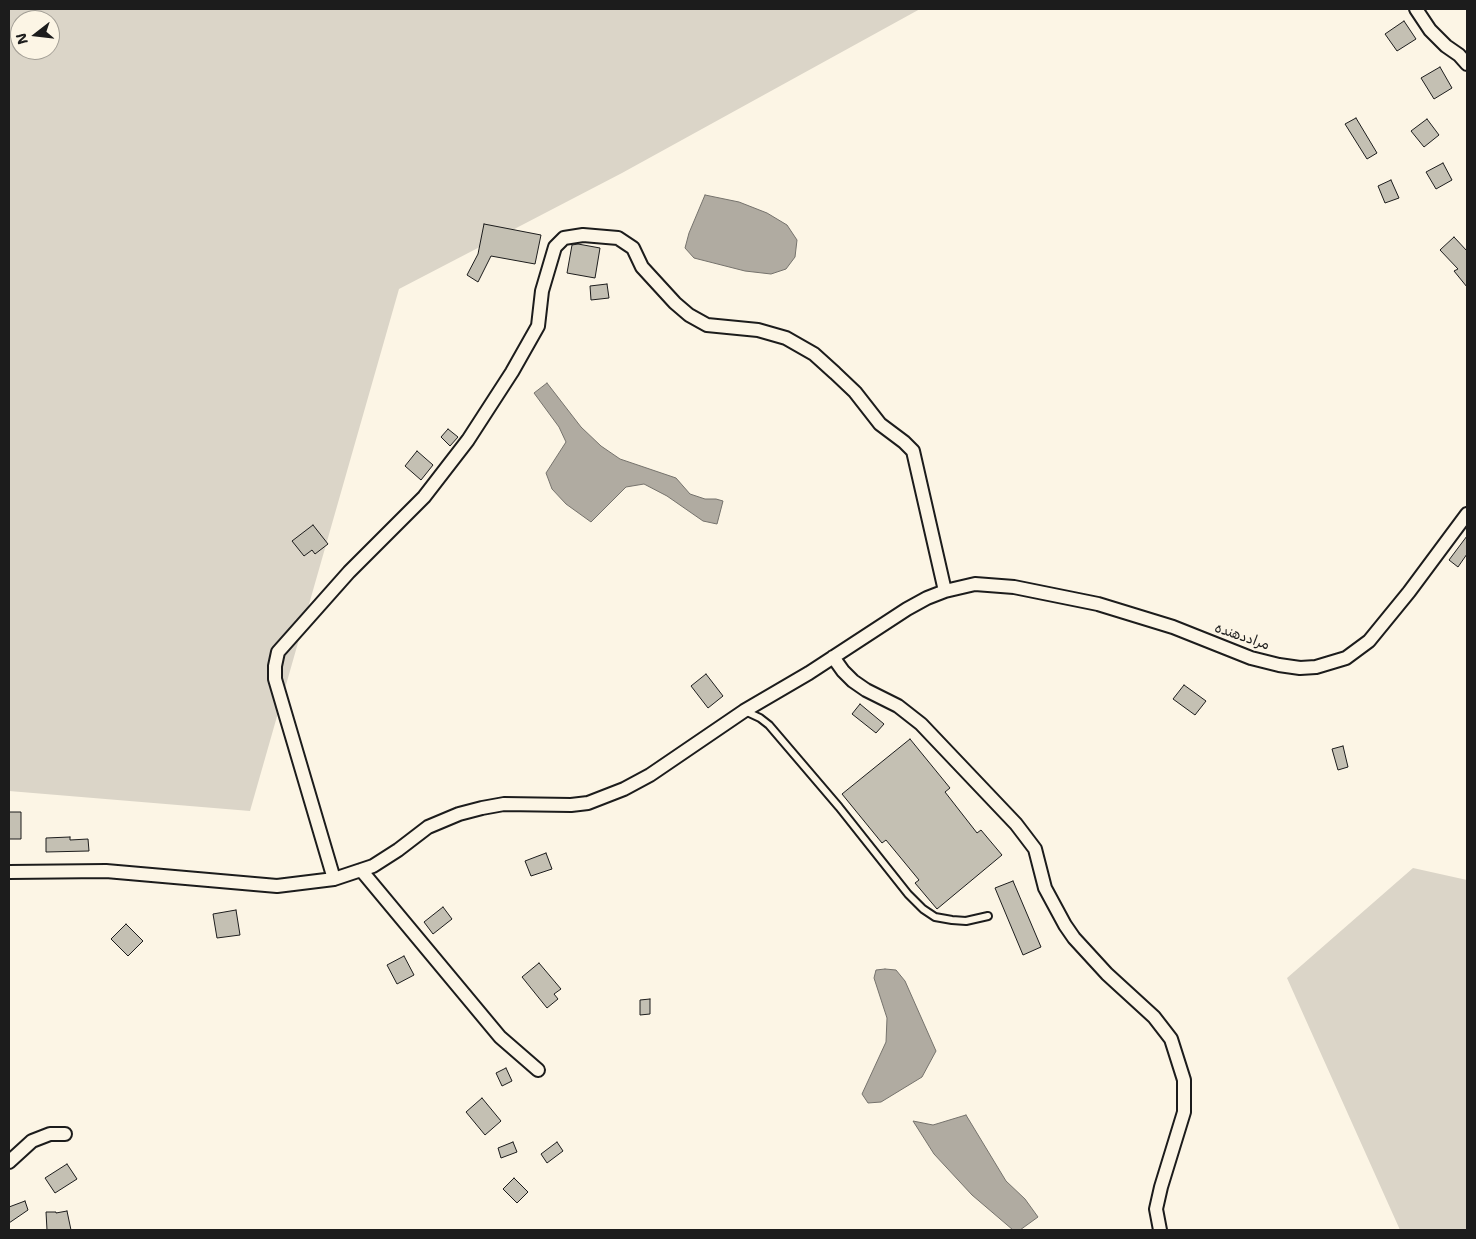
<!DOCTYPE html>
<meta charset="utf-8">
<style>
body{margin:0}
#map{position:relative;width:1476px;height:1239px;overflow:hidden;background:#fcf5e5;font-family:"Shantell Sans",sans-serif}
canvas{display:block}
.frame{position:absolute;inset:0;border:10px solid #1c1c1c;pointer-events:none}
.north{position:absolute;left:10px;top:10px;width:50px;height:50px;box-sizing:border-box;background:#fcf5e5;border:1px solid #a29e95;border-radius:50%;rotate:254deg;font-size:14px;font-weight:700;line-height:20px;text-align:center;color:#1c1c1c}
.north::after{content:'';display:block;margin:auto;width:18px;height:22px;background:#1c1c1c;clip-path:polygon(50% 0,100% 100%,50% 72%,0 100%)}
</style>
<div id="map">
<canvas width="1476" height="1239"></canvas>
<div class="frame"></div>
<div class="north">N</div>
</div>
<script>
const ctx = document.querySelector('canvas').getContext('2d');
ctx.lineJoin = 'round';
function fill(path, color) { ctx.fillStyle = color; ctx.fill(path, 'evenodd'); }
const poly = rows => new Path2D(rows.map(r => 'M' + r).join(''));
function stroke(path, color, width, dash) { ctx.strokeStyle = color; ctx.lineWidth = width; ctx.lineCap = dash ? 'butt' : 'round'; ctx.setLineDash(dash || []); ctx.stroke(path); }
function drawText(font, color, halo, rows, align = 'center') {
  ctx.font = font + ' "Shantell Sans","Playpen Sans Arabic",sans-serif'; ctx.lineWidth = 4; ctx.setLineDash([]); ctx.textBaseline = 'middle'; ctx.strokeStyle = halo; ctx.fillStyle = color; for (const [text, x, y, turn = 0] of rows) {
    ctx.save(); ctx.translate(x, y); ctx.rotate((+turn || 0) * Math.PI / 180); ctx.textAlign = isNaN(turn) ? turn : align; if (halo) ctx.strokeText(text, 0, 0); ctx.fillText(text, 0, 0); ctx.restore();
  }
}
fill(poly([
 [9,9,920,9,622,173,399,289,250,811,9,791],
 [20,20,50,20,50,50,20,50],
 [1413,868,1467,880,1467,1230,1400,1230,1287,978]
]), '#dbd5c8');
const water = poly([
 [705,195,739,202,767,213,787,225,797,240,795,257,786,269,771,274,745,271,694,258,685,248,689,233,705,195],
 [547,383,581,427,601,446,620,459,676,478,690,494,705,499,716,499,723,501,717,524,703,521,667,496,644,484,626,487,591,522,566,504,552,489,546,473,566,442,559,427,534,393,547,383],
 [885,969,896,970,905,981,936,1051,922,1077,881,1102,868,1103,862,1094,886,1042,887,1018,874,978,876,970,885,969],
 [966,1115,1006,1181,1025,1199,1038,1217,1020,1230,1013,1230,972,1195,934,1154,913,1121,933,1125,966,1115]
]);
fill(water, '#b0aba1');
stroke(water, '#75726c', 1);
const building = poly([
 [1404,21,1416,39,1397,51,1385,34,1404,21],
 [1440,67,1452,88,1434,99,1421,78,1440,67],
 [1356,118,1377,153,1367,159,1345,124,1356,118],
 [1427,119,1439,135,1424,147,1411,131,1427,119],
 [1443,163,1452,180,1436,189,1426,172,1443,163],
 [1391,180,1399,198,1385,203,1378,186,1391,180],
 [484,224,541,235,535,264,491,256,478,282,467,275,478,254,484,224],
 [1454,237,1467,251,1467,287,1454,271,1458,269,1440,250,1454,237],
 [578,244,600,248,595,278,567,273,572,245,578,244],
 [607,284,609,298,591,300,590,286,607,284],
 [448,429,458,437,450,446,441,437,448,429],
 [417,451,433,465,421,480,405,466,417,451],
 [313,525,328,544,315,554,312,550,304,556,292,541,313,525],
 [1467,536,1467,554,1458,567,1449,560,1467,536],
 [706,674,723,696,708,708,691,686,706,674],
 [1184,685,1206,701,1195,715,1173,699,1184,685],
 [860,704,884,724,876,733,852,714,860,704],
 [910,739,950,788,945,792,977,833,981,830,1002,855,937,909,915,883,919,880,886,840,882,843,842,794,910,739],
 [1343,746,1348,767,1338,770,1332,749,1343,746],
 [9,812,21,812,21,839,9,839,9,812],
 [70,837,70,840,88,839,89,851,46,852,46,838,70,837],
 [546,853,552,869,531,876,525,861,546,853],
 [1013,881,1041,947,1023,955,995,888,1013,881],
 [443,907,452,919,433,934,424,922,443,907],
 [236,910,240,935,217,938,213,914,236,910],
 [126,924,143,941,128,956,111,939,126,924],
 [404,956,414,975,397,984,387,965,404,956],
 [539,963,561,989,554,994,558,999,547,1008,522,977,539,963],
 [650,999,650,1014,640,1015,640,1000,650,999],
 [506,1068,512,1081,502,1086,496,1073,506,1068],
 [482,1098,501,1121,485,1135,466,1112,482,1098],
 [513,1142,517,1152,501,1158,498,1148,513,1142],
 [557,1142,563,1151,547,1163,541,1154,557,1142],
 [67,1164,77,1179,55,1193,45,1178,67,1164],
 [514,1178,528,1192,517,1203,503,1189,514,1178],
 [25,1201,28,1210,9,1223,9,1207,25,1201],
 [67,1211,71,1230,47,1230,46,1212,56,1212,56,1213,67,1211]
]);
fill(building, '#c4c0b3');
stroke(building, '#1c1c1c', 1);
const lane = poly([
 [745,711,760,718,769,725,839,807,908,894,923,909,935,917,952,920,966,921,988,916]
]);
const street = poly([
 [1416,9,1430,30,1446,46,1459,55,1467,64],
 [833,657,843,671,853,681,866,690,898,706,921,724,1016,824,1035,849,1045,888,1065,925,1074,938,1107,974,1154,1017,1171,1039,1184,1080,1184,1112,1161,1187,1156,1209,1160,1230],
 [361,870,500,1037,538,1070],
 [9,872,106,871,277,886,334,879,373,866,398,850,428,827,459,814,482,808,504,804,571,805,588,803,624,789,650,775,744,711,809,673,907,609,927,598,945,591,975,584,1014,587,1098,604,1173,627,1251,658,1279,665,1300,668,1316,667,1346,658,1369,641,1409,592,1467,514],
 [334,879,275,679,275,666,278,652,349,572,424,497,468,440,512,372,538,326,542,291,555,247,564,238,583,235,618,238,633,248,642,267,675,303,689,315,707,325,758,330,786,338,814,354,835,373,855,392,880,424,904,442,913,451,945,591],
 [9,1162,32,1141,50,1134,65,1134]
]);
stroke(lane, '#1c1c1c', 10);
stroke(street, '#1c1c1c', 16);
stroke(lane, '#fcf5e5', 6);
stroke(street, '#fcf5e5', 12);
drawText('14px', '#1c1c1c', '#fcf5e5', [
 ["مراددهنده",1242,637,19]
]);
</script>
